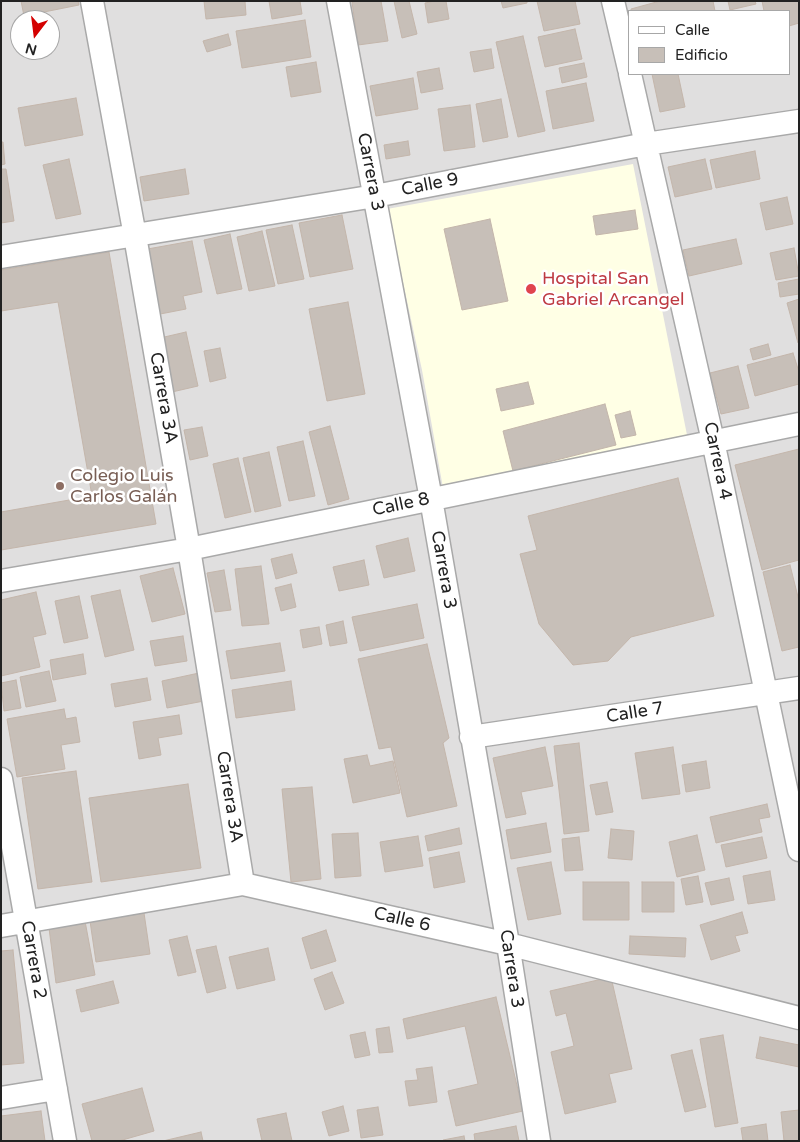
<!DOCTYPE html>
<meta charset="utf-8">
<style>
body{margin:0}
#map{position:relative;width:800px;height:1142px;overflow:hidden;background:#f2efe9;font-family:"Varela Round",sans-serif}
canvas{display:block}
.frame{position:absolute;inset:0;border:2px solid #222;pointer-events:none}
.legend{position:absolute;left:628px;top:10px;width:162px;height:65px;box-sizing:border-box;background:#fff;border:1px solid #a7a7a7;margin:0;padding:6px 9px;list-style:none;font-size:15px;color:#222}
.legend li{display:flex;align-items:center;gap:10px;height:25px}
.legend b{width:25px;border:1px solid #a7a7a7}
.north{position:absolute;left:10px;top:10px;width:50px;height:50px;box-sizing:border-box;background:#fff;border:1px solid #a7a7a7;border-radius:50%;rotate:195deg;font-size:14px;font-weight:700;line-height:20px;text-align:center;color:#222}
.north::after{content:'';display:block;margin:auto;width:18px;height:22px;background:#d40000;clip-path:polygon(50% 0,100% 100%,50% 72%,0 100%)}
</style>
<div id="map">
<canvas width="800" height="1142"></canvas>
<div class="frame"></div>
<ul class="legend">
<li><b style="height:6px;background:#fff"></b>Calle</li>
<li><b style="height:14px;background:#c7bfb8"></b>Edificio</li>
</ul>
<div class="north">N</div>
</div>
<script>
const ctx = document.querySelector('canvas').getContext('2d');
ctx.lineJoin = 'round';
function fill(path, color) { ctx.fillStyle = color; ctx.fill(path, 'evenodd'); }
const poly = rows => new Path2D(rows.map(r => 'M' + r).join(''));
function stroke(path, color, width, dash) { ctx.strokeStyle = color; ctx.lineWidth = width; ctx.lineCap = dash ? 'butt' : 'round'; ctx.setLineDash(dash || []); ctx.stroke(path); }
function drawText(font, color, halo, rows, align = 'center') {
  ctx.font = font + ' "Varela Round",sans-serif'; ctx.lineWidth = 5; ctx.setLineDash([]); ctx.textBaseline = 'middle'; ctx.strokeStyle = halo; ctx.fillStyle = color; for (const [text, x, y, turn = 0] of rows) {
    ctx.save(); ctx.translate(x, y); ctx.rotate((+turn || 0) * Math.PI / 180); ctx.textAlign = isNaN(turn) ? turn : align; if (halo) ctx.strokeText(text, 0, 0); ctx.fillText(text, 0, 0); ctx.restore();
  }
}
fill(poly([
 [1,1,799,1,799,1141,1,1141],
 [629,11,789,11,789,74,629,74],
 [20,20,50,20,50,50,20,50]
]), '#e0dfdf');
fill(poly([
 [633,164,688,440,443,488,422,370,387,209]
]), '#ffffe5');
const building = poly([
 [21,1,78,1,79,5,24,16,21,1],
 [204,1,245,1,246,15,206,19,204,1],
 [269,1,300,1,302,14,272,19,269,1],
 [359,1,381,1,388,41,358,45,352,2,359,1],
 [394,1,409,1,417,34,402,38,394,1],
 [435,1,446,1,449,19,428,23,425,3,435,1],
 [501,1,527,1,527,3,503,8,501,1],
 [537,1,575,1,580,24,544,31,537,1],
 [660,1,713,1,715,11,631,11,631,9,660,1],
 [728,1,755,1,756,4,730,10,728,1],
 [762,1,799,1,799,23,789,26,789,11,764,11,762,1],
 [305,20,311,57,242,68,236,31,305,20],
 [575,29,582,59,545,67,538,37,575,29],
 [228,34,231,45,207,52,203,41,228,34],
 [523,36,545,131,518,137,496,42,523,36],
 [491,49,494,68,474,72,470,52,491,49],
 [316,62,321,92,291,97,286,67,316,62],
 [584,63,587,77,562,83,559,68,584,63],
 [439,68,443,89,421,93,417,72,439,68],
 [652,74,678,74,685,107,660,112,652,74],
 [413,78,418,109,376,116,370,86,413,78],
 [586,83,594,121,553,129,546,91,586,83],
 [76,98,83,135,25,146,18,108,76,98],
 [501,99,508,137,483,142,476,104,501,99],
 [470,105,475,147,444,151,438,109,470,105],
 [408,141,410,155,386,159,384,145,408,141],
 [1,142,3,142,5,164,1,165,1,142],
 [755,151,760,179,716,188,710,160,755,151],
 [69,159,81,214,56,219,43,165,69,159],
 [705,159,712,189,675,197,668,167,705,159],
 [1,169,6,169,14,221,1,223,1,169],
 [185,169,189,194,144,201,140,177,185,169],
 [787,197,793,224,766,230,760,203,787,197],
 [635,210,638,229,596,235,593,216,635,210],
 [342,215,353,269,310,277,299,223,342,215],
 [490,219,508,301,462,310,444,229,490,219],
 [292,225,304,279,278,284,266,230,292,225],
 [262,231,275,286,249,291,237,237,262,231],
 [230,234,242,289,217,294,204,240,230,234],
 [736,239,742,264,689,276,683,250,736,239],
 [192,241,202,292,183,296,186,309,155,315,142,250,192,241],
 [794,248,799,276,776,280,770,253,794,248],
 [109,252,156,524,1,550,1,512,92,496,58,302,1,311,1,270,109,252],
 [799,279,799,294,780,297,778,283,799,279],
 [799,299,799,343,798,343,787,303,799,299],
 [348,302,365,394,327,401,309,309,348,302],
 [186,332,198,386,172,392,160,338,186,332],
 [768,344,771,355,753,360,750,349,768,344],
 [220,348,226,378,210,382,204,351,220,348],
 [793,353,799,372,799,384,755,396,747,365,793,353],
 [738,366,749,408,721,414,710,373,738,366],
 [528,382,534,404,501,411,496,389,528,382],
 [605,404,616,445,513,471,503,431,605,404],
 [630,411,636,435,621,438,615,415,630,411],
 [330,426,349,499,328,505,309,432,330,426],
 [202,427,208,456,190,460,184,430,202,427],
 [303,441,315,496,289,501,277,447,303,441],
 [799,449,799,560,762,570,735,465,799,449],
 [269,452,281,506,255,512,243,458,269,452],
 [238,458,251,512,225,518,213,464,238,458],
 [678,478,714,616,631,637,608,661,573,665,539,624,520,554,537,550,528,516,678,478],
 [408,538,415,571,384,578,376,546,408,538],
 [292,554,297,573,276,579,271,559,292,554],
 [364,560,369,585,339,591,333,567,364,560],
 [790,565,799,601,799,647,782,651,763,572,790,565],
 [261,566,269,624,242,626,235,569,261,566],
 [173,568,185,614,152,622,140,576,173,568],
 [224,570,231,610,215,612,207,573,224,570],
 [291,584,296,607,281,611,275,588,291,584],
 [120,590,134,650,105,657,91,596,120,590],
 [36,592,46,634,33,637,40,667,1,676,1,600,36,592],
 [79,596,88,638,64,643,55,601,79,596],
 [417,604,424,638,360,651,352,617,417,604],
 [343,621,347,643,330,646,326,625,343,621],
 [319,627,322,644,303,648,300,630,319,627],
 [183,636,187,661,155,666,150,641,183,636],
 [280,643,285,671,231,679,226,651,280,643],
 [427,644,449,738,443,743,457,806,407,817,391,747,379,749,358,659,427,644],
 [83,654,86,674,53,680,50,660,83,654],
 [49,671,56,701,26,707,20,677,49,671],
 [199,673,204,701,167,708,162,681,199,673],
 [147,678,151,700,115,707,111,684,147,678],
 [16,680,21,708,4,711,1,683,16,680],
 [291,681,295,710,236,718,232,690,291,681],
 [64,709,66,719,76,717,80,742,61,745,65,769,17,777,7,719,64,709],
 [179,715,182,734,158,738,161,755,139,759,133,722,179,715],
 [579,743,589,831,564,834,554,746,579,743],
 [545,747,553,786,521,792,526,814,506,818,493,758,545,747],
 [673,747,680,794,642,799,635,753,673,747],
 [367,755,370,766,393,761,400,793,353,803,344,759,367,755],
 [706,761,710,788,686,792,682,765,706,761],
 [76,771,92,882,38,889,22,778,76,771],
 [607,782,613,812,596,815,590,785,607,782],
 [188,784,201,868,101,882,89,798,188,784],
 [312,787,321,879,291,882,282,789,312,787],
 [767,804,770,817,759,819,762,832,716,843,710,817,767,804],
 [546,823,551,852,511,859,506,830,546,823],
 [459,828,462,844,428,851,425,836,459,828],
 [611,829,634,831,632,860,608,858,611,829],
 [358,833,361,876,335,878,332,834,358,833],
 [697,835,705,870,677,877,669,842,697,835],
 [418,836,423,866,385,872,380,842,418,836],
 [579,837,583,870,565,871,562,839,579,837],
 [762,837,767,858,726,867,721,845,762,837],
 [459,852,465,882,434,888,429,858,459,852],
 [551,862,561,914,528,920,517,868,551,862],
 [770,871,775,900,748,904,743,876,770,871],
 [698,876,703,902,686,905,681,879,698,876],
 [729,878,734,900,711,905,705,883,729,878],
 [583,882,629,882,629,920,583,920,583,882],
 [642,882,674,882,674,912,642,912,642,882],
 [742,912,748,933,735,936,740,951,711,960,700,925,742,912],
 [144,913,150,954,96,962,90,921,144,913],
 [85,921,95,975,56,983,49,928,85,921],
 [326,930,336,961,311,969,302,938,326,930],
 [187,936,196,972,178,976,169,940,187,936],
 [630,936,686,938,685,957,629,954,630,936],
 [216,946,226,988,207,993,196,950,216,946],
 [268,948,275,980,237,989,229,957,268,948],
 [13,950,24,1063,1,1065,1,951,13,950],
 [332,972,344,1003,325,1010,314,979,332,972],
 [611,977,632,1069,609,1074,616,1102,565,1114,551,1052,574,1046,566,1013,556,1016,550,991,611,977],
 [113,981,119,1003,81,1012,76,990,113,981],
 [496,997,523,1111,456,1126,448,1091,478,1084,465,1026,407,1039,403,1019,496,997],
 [389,1027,393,1052,379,1053,376,1029,389,1027],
 [365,1032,370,1055,355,1058,350,1035,365,1032],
 [723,1035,738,1123,715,1127,700,1039,723,1035],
 [760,1037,799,1045,799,1067,756,1058,760,1037],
 [692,1050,706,1107,685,1112,671,1055,692,1050],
 [432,1067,437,1102,409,1106,405,1081,418,1080,416,1069,432,1067],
 [142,1088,154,1131,119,1141,92,1141,82,1104,142,1088],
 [343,1106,349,1131,329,1136,322,1112,343,1106],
 [378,1107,383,1135,361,1138,357,1110,378,1107],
 [799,1110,799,1141,784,1141,781,1112,799,1110],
 [41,1111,45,1141,1,1141,1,1116,41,1111],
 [286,1113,292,1141,262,1141,257,1119,286,1113],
 [766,1124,768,1141,743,1141,741,1128,766,1124],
 [516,1126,519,1141,475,1141,474,1134,516,1126],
 [201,1132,203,1141,163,1141,201,1132],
 [464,1136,465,1141,444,1141,443,1140,464,1136]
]);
fill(building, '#c7bfb8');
stroke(building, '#c4b6ab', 1);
const street = poly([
 [92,1,135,236,189,549,243,884],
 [338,1,431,499,508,944,539,1141],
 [613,1,629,69],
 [630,74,713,441,799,850],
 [1,257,375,196,646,144,799,121],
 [1,581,189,549,799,424],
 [471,737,799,688],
 [1,779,65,1141],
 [1,926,243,884,508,944,799,1018],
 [1,1098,56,1089]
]);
stroke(street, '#a9a9a9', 25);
stroke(street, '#fff', 22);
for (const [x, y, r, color] of [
 [531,289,6,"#e0444e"],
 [60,486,5,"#8d6e63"]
]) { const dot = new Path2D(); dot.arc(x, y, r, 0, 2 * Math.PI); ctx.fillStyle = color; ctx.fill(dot); stroke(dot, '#fff', 2); }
drawText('18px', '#222', '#fff', [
 ["Carrera 3",370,172,79],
 ["Calle 9",430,185,-11],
 ["Carrera 3A",163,398,80],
 ["Carrera 4",717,461,78],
 ["Calle 8",401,505,-12],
 ["Carrera 3",443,570,80],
 ["Calle 7",635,713,-9],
 ["Carrera 3A",229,797,81],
 ["Calle 6",402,920,13],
 ["Carrera 2",33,960,80],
 ["Carrera 3",511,969,81]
]);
drawText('18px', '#be3a42', '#fff', [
 ["Hospital San",542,279],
 ["Gabriel Arcangel",542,300]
], 'left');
drawText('18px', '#785e54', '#fff', [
 ["Colegio Luis",70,476],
 ["Carlos Galán",70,497]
], 'left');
</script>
